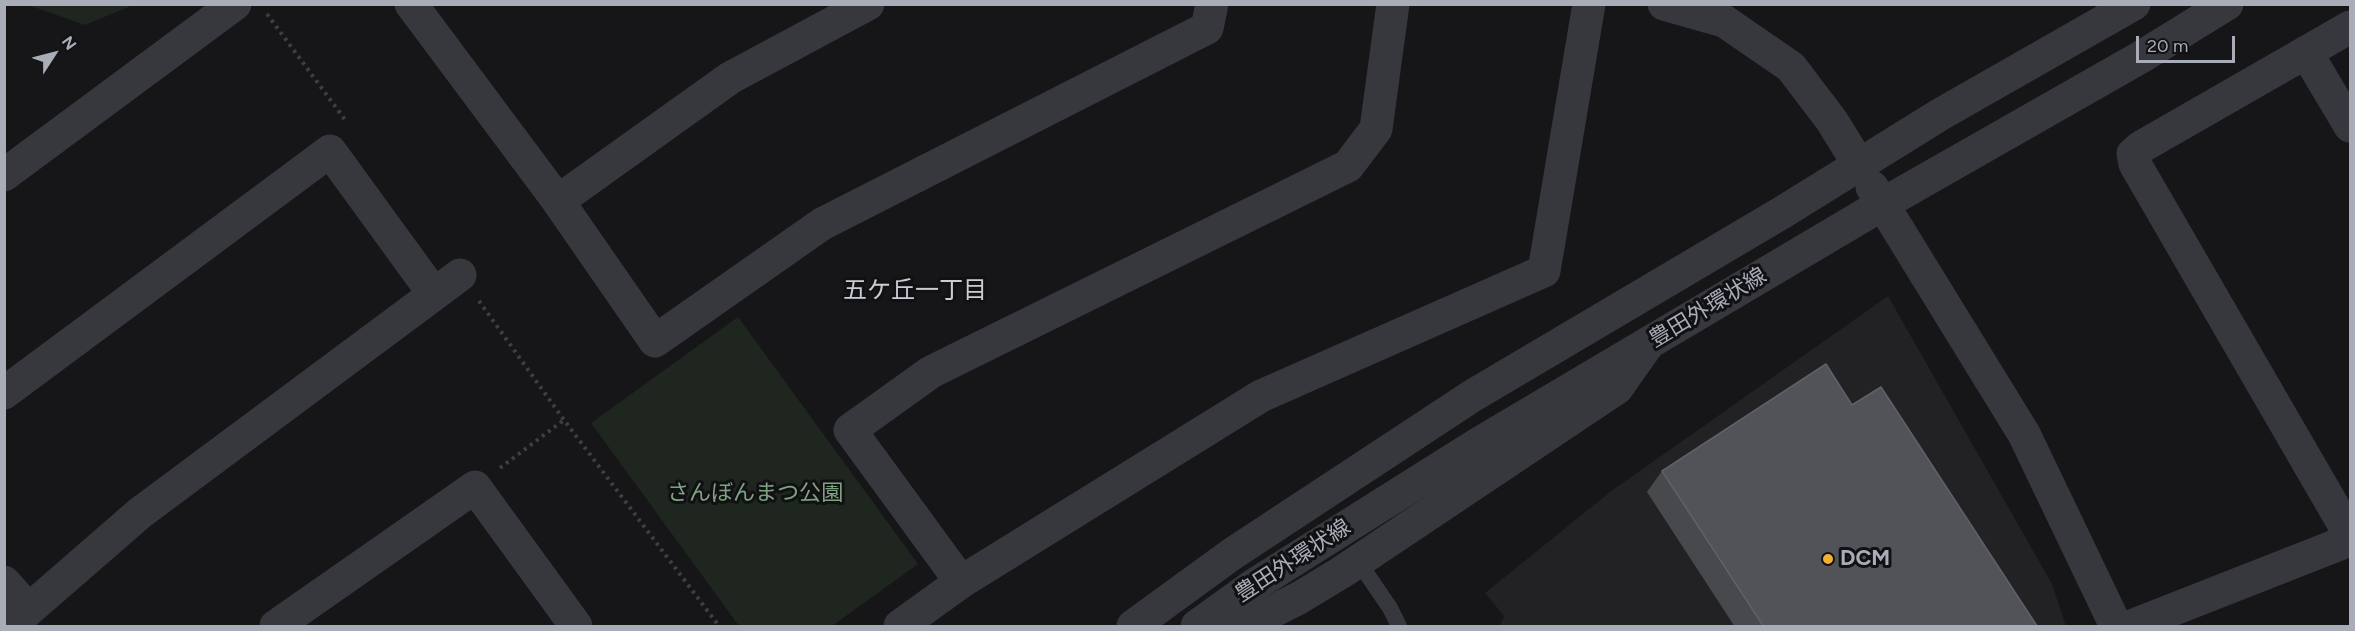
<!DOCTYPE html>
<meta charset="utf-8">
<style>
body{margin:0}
#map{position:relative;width:2355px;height:631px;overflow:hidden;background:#161618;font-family:Figtree,sans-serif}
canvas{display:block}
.frame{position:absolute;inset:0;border:6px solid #a8adb8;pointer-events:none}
.north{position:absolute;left:24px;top:24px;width:60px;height:60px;-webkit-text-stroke:4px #111113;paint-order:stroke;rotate:54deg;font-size:16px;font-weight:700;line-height:24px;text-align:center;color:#a8adb8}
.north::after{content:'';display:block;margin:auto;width:21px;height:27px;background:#a8adb8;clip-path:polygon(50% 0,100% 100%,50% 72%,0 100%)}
.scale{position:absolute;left:2136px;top:36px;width:99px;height:27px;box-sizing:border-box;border:3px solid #a8adb8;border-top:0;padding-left:8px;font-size:18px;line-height:21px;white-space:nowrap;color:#a8adb8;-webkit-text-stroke:4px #111113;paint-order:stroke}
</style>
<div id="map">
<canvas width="2355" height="631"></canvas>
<div class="frame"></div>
<div class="north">N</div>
<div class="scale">20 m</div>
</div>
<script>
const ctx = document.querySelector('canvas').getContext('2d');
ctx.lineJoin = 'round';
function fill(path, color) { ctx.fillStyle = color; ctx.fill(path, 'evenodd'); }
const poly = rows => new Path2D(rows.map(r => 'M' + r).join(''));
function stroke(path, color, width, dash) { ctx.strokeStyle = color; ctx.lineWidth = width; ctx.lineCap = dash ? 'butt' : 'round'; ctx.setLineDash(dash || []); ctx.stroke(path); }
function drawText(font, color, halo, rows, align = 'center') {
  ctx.font = font + ' Figtree,"Noto Sans JP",sans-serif'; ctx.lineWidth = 6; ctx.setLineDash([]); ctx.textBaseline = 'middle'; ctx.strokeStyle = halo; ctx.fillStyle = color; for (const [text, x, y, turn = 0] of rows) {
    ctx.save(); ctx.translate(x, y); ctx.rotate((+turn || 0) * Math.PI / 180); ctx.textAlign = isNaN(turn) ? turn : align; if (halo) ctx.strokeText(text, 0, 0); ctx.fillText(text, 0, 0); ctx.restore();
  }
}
fill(poly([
 [1888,296,2052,584,2066,626,1500,626,1504,616,1485,593,1610,492]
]), '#222225');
fill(poly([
 [28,5,133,5,85,25],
 [738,317,918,564,832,626,739,626,591,423]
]), '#1e261f');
stroke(poly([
 [267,14,346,121],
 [479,301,564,420,719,626],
 [500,468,564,420]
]), '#3d3f44', 4, [3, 4.5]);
stroke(poly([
 [1358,561,1390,608,1399,626]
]), '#37383d', 16);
stroke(poly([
 [411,4,558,201,655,341,822,224,1207,28,1212,4],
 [1664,4,1724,21,1791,67,1832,121,1859,165],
 [2350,27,2141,147,2133,154,2135,164,2350,535],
 [2306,52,2350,126],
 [4,175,235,4],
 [558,201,730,78,868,4],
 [4,393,330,151,434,294],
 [4,582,28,609],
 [961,582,850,430,931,372,1348,166,1376,129,1393,4],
 [10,626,140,513,460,275],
 [276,626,475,487,576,626],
 [900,626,961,582,1261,396,1544,271,1589,4],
 [1233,626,1246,625,1299,598,1342,572,1617,388,1648,344],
 [2131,626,2350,540]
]), '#37383d', 33);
stroke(poly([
 [1872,187,2024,434,2116,626],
 [1133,626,1232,554,1472,396,1783,212,1941,114,2134,4],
 [1197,626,1254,585,1478,444,1883,204,2141,57,2227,4]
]), '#37383d', 33);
fill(poly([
 [1852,405,2037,627,1735,627,1647,492,1662,471]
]), '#47494d');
const building = poly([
 [1826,364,1852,405,1881,387,2037,626,1764,627,1662,471,1826,364]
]);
fill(building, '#525359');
stroke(building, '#5f6168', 1.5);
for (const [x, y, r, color] of [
 [1828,559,6,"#f2b134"]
]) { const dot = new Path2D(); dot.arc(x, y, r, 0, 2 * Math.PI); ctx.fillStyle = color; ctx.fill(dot); stroke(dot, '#111113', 2); }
drawText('22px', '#a8adb8', '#111113', [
 ["豊田外環状線",1708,308,-31],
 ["豊田外環状線",1293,561,-33]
]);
drawText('22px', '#7fa381', '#111113', [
 ["さんぼんまつ公園",755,494]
]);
drawText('bold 22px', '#a8adb8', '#111113', [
 ["DCM",1840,559]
], 'left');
drawText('24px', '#c9ccd4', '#111113', [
 ["五ケ丘一丁目",915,291]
]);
</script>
